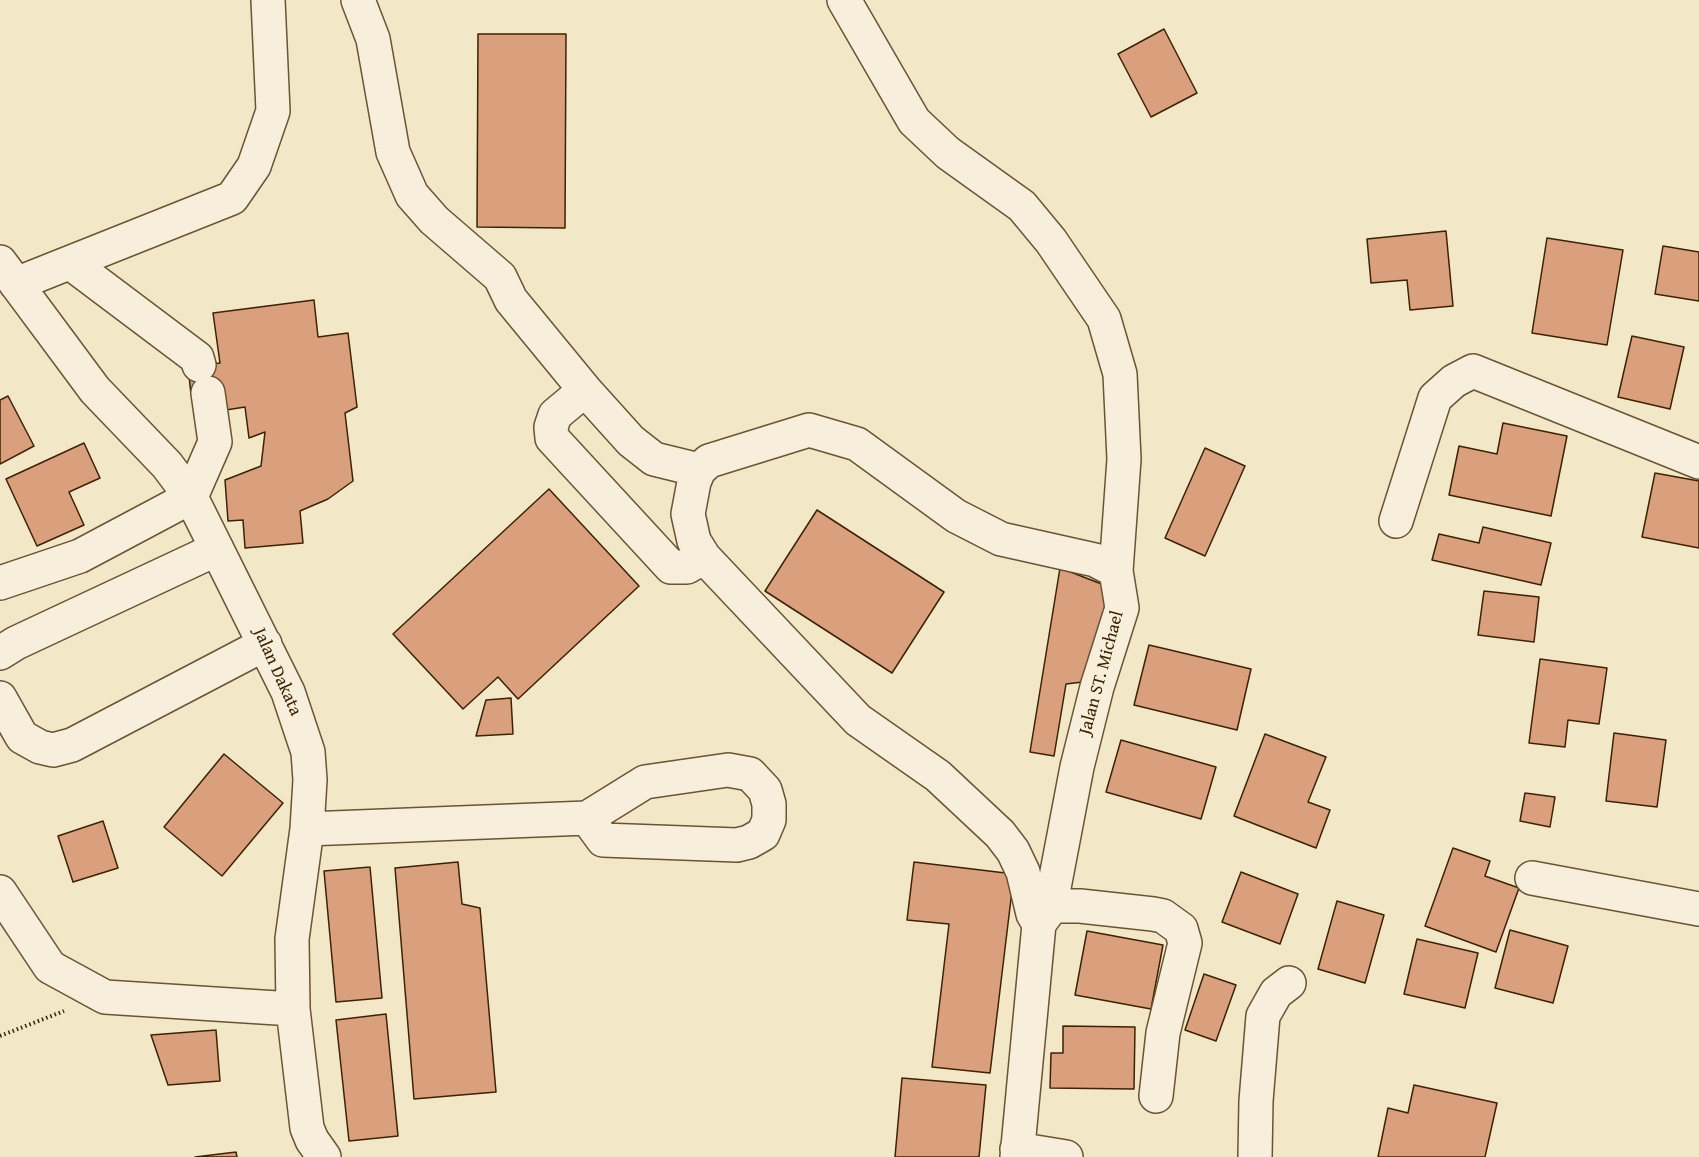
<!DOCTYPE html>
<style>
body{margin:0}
canvas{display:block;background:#f2e7c7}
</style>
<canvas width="1699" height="1157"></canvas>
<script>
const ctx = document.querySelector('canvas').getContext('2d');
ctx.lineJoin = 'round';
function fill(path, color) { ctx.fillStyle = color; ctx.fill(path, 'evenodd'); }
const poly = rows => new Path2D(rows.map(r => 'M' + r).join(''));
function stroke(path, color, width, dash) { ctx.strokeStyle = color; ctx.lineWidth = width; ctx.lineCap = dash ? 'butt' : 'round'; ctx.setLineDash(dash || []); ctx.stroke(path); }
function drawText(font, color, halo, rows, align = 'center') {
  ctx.font = font + ' "Gentium Book Plus",serif'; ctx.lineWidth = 4.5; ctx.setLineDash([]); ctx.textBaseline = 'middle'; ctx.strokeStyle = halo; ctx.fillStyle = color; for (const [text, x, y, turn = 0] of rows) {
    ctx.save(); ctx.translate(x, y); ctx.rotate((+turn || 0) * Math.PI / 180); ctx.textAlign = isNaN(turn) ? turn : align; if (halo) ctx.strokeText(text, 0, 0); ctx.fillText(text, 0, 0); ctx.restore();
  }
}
const building = poly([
 [1164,29,1197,93,1151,117,1118,54,1164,29],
 [478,34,566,34,565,228,477,227,478,34],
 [1446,231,1453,306,1410,310,1407,280,1371,283,1367,239,1446,231],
 [1547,238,1623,250,1607,345,1532,333,1547,238],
 [1663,246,1699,252,1699,301,1655,294,1663,246],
 [314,300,318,337,348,333,357,407,345,413,353,481,328,499,300,511,303,543,245,548,243,520,228,521,225,480,261,466,265,432,249,438,245,407,226,410,223,391,191,395,188,366,220,363,213,313,314,300],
 [1632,336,1684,347,1670,409,1618,397,1632,336],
 [8,396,34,446,0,464,0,400,8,396],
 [1503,423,1567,436,1551,516,1449,495,1459,446,1497,454,1503,423],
 [84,443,100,478,69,492,84,525,37,546,6,479,84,443],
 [1205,448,1245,466,1205,556,1165,538,1205,448],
 [1655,473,1699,481,1699,548,1642,537,1655,473],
 [549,489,639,586,518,699,498,677,463,709,393,634,549,489],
 [817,510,944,592,892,673,765,591,817,510],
 [1483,527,1551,543,1541,585,1432,560,1439,534,1479,543,1483,527],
 [1060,568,1112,588,1091,681,1066,684,1054,756,1030,752,1060,568],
 [1484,591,1539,597,1534,642,1478,635,1484,591],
 [1149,645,1251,669,1237,730,1134,705,1149,645],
 [1540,659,1607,668,1599,724,1568,720,1565,747,1529,743,1540,659],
 [511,698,513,734,476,736,486,700,511,698],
 [1614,733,1666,740,1657,807,1606,801,1614,733],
 [1265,734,1326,757,1308,802,1330,810,1316,848,1234,816,1265,734],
 [1121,740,1216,767,1201,819,1106,792,1121,740],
 [224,754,283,803,222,876,164,827,224,754],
 [1525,793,1555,797,1550,827,1520,821,1525,793],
 [103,821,118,868,73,882,58,836,103,821],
 [1453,848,1490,861,1485,876,1519,888,1496,952,1425,926,1453,848],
 [458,862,462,904,480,908,496,1092,414,1099,395,868,458,862],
 [914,862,1014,874,990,1073,932,1067,949,924,907,920,914,862],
 [370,867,382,998,336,1002,324,871,370,867],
 [1241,872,1298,894,1280,944,1222,922,1241,872],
 [1337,901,1384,915,1365,983,1318,969,1337,901],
 [1510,930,1568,946,1553,1003,1495,988,1510,930],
 [1087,931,1163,945,1151,1009,1075,995,1087,931],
 [1417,939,1478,953,1465,1008,1404,994,1417,939],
 [1204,974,1236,985,1216,1041,1185,1030,1204,974],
 [386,1014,398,1136,349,1141,336,1020,386,1014],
 [1063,1026,1135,1027,1134,1089,1050,1088,1051,1053,1063,1053,1063,1026],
 [216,1030,220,1081,168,1085,151,1035,216,1030],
 [902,1078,986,1085,979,1157,895,1157,902,1078],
 [1414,1085,1497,1103,1485,1157,1378,1157,1388,1108,1408,1113,1414,1085],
 [236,1152,237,1157,195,1157,236,1152]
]);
fill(building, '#da9f7d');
stroke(building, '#3c2302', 1.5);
const minor = poly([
 [358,0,373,39,393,152,412,195,434,220,500,277,511,300,585,390,631,441,654,459,699,470],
 [844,0,914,121,948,153,1022,206,1051,241,1104,319,1120,374,1124,459,1116,571],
 [0,262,95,390,167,465,191,497,288,692,308,752,310,780,307,829,292,939,293,1009,307,1128,312,1140,324,1157],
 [72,264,197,358,199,365],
 [16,284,232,198,254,166,273,111,268,0],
 [585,390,555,415,551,427,552,438,671,567,687,567,704,557],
 [1396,521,1435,398,1454,381,1473,371,1699,462],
 [0,583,80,556,191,497,215,442,208,393],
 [0,653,16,643,217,549],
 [0,698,22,737,40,747,53,750,72,745,265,644],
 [307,829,587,818,645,782,728,770,750,774,765,790,769,804,769,820,763,834,749,842,737,845,603,840,587,818],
 [1532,878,1699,909],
 [0,892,50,967,105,997,293,1009],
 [1049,906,1080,906,1153,914,1163,916,1181,929,1185,943,1163,1033,1156,1096],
 [1017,1149,1066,1157],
 [1017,1157,1039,924,1047,913,1053,893,1077,767,1097,687,1122,608,1116,571,1095,560,1001,539,956,516,857,444,809,430,709,461,699,470,694,482,688,514,694,541,704,557,858,720,938,776,1000,834,1013,851,1023,872,1033,914,1039,924],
 [1255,1157,1256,1101,1263,1016,1276,993,1289,983]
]);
stroke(minor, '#6a5433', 36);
stroke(poly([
 [0,1036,64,1011]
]), '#3c2302', 4, [1.5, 3]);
stroke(minor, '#f7efdb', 33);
drawText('18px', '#3c2302', '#f7efdb', [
 ["Jalan Dakata",277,672,66],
 ["Jalan ST. Michael",1102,673,-75]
]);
</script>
